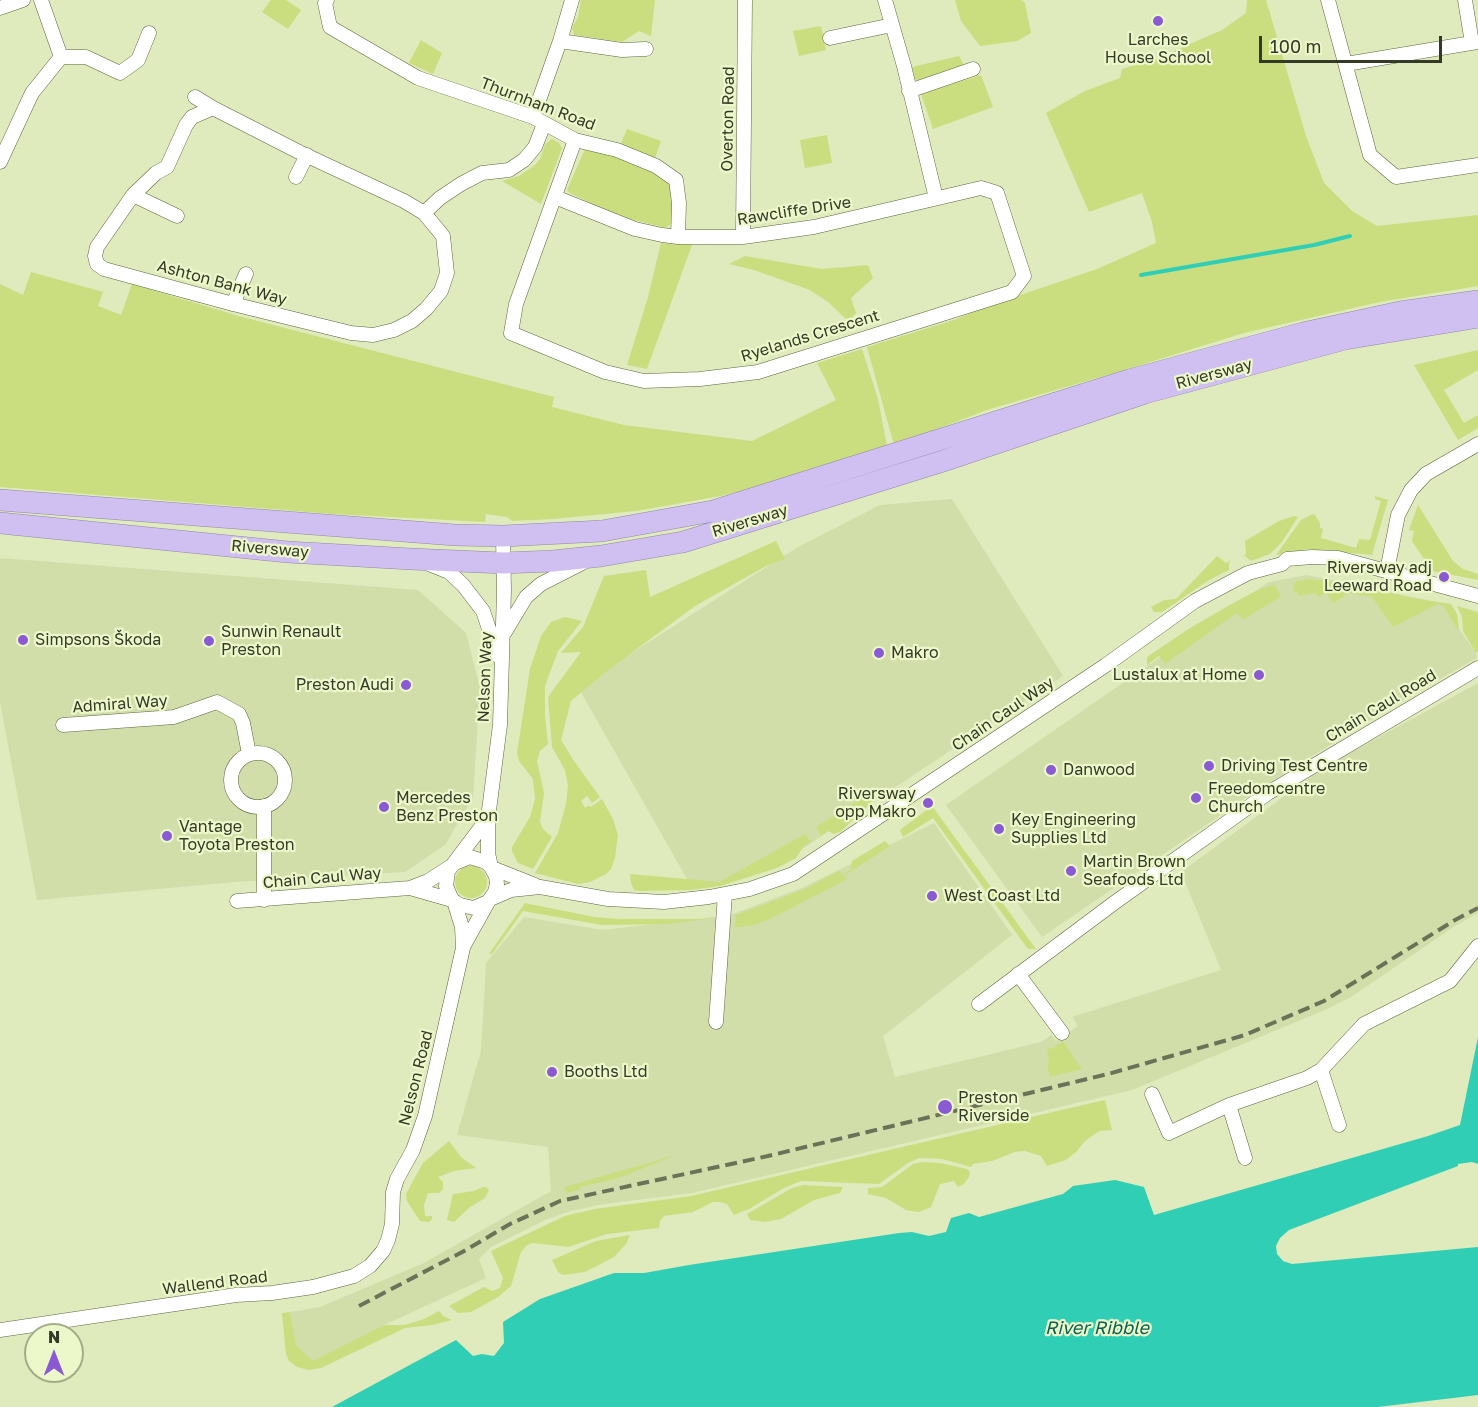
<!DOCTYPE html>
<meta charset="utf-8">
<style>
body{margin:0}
#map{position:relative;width:1478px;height:1407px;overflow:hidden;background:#dfeabd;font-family:"Golos Text",sans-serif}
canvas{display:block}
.north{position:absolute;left:24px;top:1323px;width:60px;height:60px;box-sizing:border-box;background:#edf8ca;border:2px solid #a3ac89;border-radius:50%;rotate:0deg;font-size:16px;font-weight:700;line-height:24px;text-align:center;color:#353927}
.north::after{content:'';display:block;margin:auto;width:21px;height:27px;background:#895ad4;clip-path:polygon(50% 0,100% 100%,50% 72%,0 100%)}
.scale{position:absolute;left:1259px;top:36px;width:183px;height:27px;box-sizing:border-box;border:3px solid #353927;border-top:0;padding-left:8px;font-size:18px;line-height:21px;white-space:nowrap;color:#353927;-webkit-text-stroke:4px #edf8ca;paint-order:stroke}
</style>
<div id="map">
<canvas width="1478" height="1407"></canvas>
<div class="north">N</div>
<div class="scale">100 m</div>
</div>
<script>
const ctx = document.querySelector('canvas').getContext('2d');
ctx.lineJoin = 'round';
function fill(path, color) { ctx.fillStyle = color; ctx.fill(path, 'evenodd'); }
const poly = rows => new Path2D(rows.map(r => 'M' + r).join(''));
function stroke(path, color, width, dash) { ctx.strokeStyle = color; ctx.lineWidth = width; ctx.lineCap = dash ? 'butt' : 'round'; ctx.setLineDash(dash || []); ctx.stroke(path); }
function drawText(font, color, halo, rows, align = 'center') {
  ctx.font = font + ' "Golos Text",sans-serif'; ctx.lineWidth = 4.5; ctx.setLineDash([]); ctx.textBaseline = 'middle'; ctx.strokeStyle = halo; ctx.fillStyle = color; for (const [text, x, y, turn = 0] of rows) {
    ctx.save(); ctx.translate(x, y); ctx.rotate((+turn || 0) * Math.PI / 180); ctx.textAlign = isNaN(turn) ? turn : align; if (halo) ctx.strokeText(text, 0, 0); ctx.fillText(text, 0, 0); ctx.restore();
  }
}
fill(poly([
 [952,499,1063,676,793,855,726,881,691,886,578,687,798,547,880,505],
 [0,558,418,590,466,633,480,688,473,797,445,845,405,872,235,882,37,900,0,702],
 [1307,575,1441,603,1476,653,1477,658,1396,704,1256,791,1042,937,946,805,1269,582],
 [1478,683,1478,913,1455,926,1351,997,1325,1010,1132,1090,692,1193,604,1204,570,1211,545,1220,491,1247,479,1259,486,1278,384,1325,313,1362,296,1345,290,1312,320,1307,424,1263,551,1191,548,1147,457,1135,481,1051,486,963,524,917,603,930,730,915,802,888,934,823,1012,935,883,1036,895,1077,1041,1042,1051,1035,1056,1041,1078,1026,1072,1017,1221,970,1181,872,1324,767]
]), '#d2deaa');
fill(poly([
 [271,0,286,0,301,10,288,29,262,12],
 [581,0,655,0,651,36,639,31,622,42,574,35,572,28,578,17],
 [955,0,1021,0,1025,3,1031,33,1017,41,980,46,961,21],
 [1247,0,1266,0,1306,136,1324,183,1352,211,1377,226,1478,215,1478,286,1380,302,1244,333,1118,372,990,409,894,445,867,347,957,319,979,309,1097,269,1156,243,1152,222,1142,193,1089,212,1046,113,1085,91,1120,78,1122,69,1158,58,1222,30,1246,13],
 [821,26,826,50,799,56,793,31],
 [421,40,442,53,433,74,409,63],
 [959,56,965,67,920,81,915,79,912,67],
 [981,75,993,107,933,129,921,94],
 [627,129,661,141,655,158,620,146],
 [827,135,832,163,805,168,800,140],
 [552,139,559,143,562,148,541,204,502,181,519,176,535,165,540,159,545,144],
 [585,149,621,156,658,171,673,185,675,220,666,228,615,215,570,193,567,190],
 [661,243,692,245,647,369,627,365,648,297],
 [745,256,822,269,868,265,873,278,851,298,856,313,848,321,828,302,810,290,754,270,729,264],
 [31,272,103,292,98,306,121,315,132,284,242,317,554,397,552,407,624,425,752,441,836,400,817,363,862,349,878,399,887,446,773,483,721,496,636,511,553,519,512,521,507,517,486,514,485,522,333,514,0,487,0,284,23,295],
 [1478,350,1478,370,1444,390,1464,423,1478,415,1478,428,1458,440,1414,365],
 [1375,496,1388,500,1372,555,1308,549,1276,555,1301,520,1313,514,1315,515,1320,523,1320,528,1323,529,1321,538,1356,548,1359,539,1370,540,1381,501,1375,499],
 [1418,505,1453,561,1463,569,1478,574,1478,580,1432,571,1412,541,1414,531,1409,530],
 [1294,516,1298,517,1282,542,1270,554,1251,561,1245,556,1242,557,1246,554,1245,541,1279,521],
 [776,541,785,559,766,566,695,606,603,674,571,701,561,740,574,761,600,797,592,803,587,796,581,801,585,808,589,805,591,807,602,799,613,819,618,835,615,858,611,869,606,874,590,882,578,884,535,873,558,833,566,804,568,786,565,770,552,747,548,697,581,652,561,653,583,627,604,576,646,570,650,597],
 [1217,556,1226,563,1231,560,1229,563,1229,570,1209,580,1162,612,1154,612,1151,607,1164,600,1176,599],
 [1310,579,1354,584,1412,598,1451,604,1457,614,1459,629,1458,630,1443,606,1438,604,1393,627,1372,597,1349,593,1333,603,1326,593,1318,597,1316,593,1298,596,1297,591,1294,593,1293,587,1296,581],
 [1274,585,1278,590,1280,597,1243,620,1237,613,1165,664,1159,656,1147,665,1147,657,1190,628,1235,602,1260,589],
 [1457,606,1478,612,1478,652,1476,653,1463,631,1462,617],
 [565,617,582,621,558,651,545,686,545,716,548,744,540,751,537,761,544,793,540,822,543,829,552,837,533,869,518,863,512,851,512,847,530,817,535,799,533,779,519,761,517,753,530,669,541,636,551,622],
 [867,795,871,801,869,805,840,832,834,834,828,831,821,836,816,827],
 [932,806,1036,949,1028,949,933,818,903,837,900,830],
 [805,834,811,842,804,846,796,858,777,868,720,886,690,890,639,891,634,890,631,883,630,874,719,882],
 [885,841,890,846,844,876,847,879,840,883,770,919,752,926,735,927,736,915,805,889,839,871,843,875,851,869,852,861],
 '455 882a16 16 0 1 1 32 0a16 16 0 1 1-32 0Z',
 [525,903,594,917,620,919,706,919,667,924,602,925,523,911,492,954,489,954],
 [1063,1041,1082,1069,1050,1077,1047,1064,1049,1063,1047,1049,1053,1048],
 [1105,1100,1112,1130,1099,1131,1085,1141,1076,1152,1066,1160,1047,1166,1041,1156,1025,1151,1015,1152,992,1161,973,1164,971,1167,942,1159,919,1158,908,1163,879,1184,801,1181,784,1188,749,1209,734,1215,727,1204,720,1202,713,1202,693,1212,664,1216,660,1221,659,1228,607,1234,568,1247,533,1243,527,1245,521,1252,511,1286,498,1297,471,1312,458,1313,449,1306,484,1287,492,1291,500,1288,503,1278,491,1251,565,1216,595,1209,691,1196],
 [449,1141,461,1157,476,1168,454,1171,438,1177,443,1182,443,1189,439,1193,428,1193,424,1205,425,1216,432,1216,432,1219,429,1222,420,1221,407,1201,406,1194,423,1163],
 [676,1155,619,1178,580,1187,580,1190,566,1193,564,1187],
 [922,1162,940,1163,967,1169,970,1172,969,1177,964,1184,958,1187,954,1181,940,1184,931,1207,919,1212,906,1210,886,1198,868,1194,868,1188,882,1187,913,1164],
 [804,1185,843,1187,840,1193,814,1200,781,1219,765,1222,750,1220,747,1214,792,1188],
 [483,1187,486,1187,489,1190,485,1198,470,1207,454,1222,447,1220,453,1194,474,1191],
 [630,1235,626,1244,614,1257,585,1272,563,1275,558,1272,552,1260,596,1241],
 [439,1311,443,1316,452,1320,432,1325,405,1328,321,1368,309,1370,297,1367,289,1361,286,1354,282,1313,290,1312,296,1345,313,1361,384,1325,405,1325,424,1319]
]), '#cade7f');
fill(poly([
 [1478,1037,1478,1164,1472,1162,1458,1164,1458,1166,1289,1230,1280,1238,1276,1246,1277,1254,1283,1261,1292,1264,1478,1247,1478,1395,1378,1407,332,1407,456,1340,473,1356,482,1354,494,1356,504,1343,503,1322,540,1299,614,1273,644,1273,689,1265,899,1233,912,1232,929,1236,946,1232,951,1218,969,1213,979,1217,1063,1194,1073,1186,1115,1180,1144,1187,1154,1215,1428,1136,1460,1125]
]), '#30cfb5');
stroke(poly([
 [1141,275,1314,245,1350,236]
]), '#30cfb5', 4);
const minor = poly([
 [41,0,61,57,86,57,120,73,138,60,149,33],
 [327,0,325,3,330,27,418,78,533,117,575,140,617,150,656,166,676,180,679,203,678,237],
 [885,0,904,66,936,198],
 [1328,0,1370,155,1396,177,1478,165],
 [1465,0,1472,43],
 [0,8,23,0],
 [830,38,892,25],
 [560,41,622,50,646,49],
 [1346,64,1478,42],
 [909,91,973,69],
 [195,97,213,108],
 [533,117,560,41,572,0],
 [0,162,32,93,61,57],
 [296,177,307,155],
 [133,195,177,216],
 [555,197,635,229,662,235,678,237,743,237,814,227,981,188,997,193,1024,276,1012,292,758,372,700,379,644,381,605,372,511,333,516,304,575,140],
 [424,213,404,201,299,152,213,108,192,117,186,125,167,167,156,173,133,195,97,247,95,256,97,264,104,269,233,304,351,333,373,335,394,330,412,321,426,309,441,291,447,273,443,236,424,213,440,198,461,184,482,173,509,170,524,160,535,147,544,124],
 [743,237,745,0],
 [233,304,246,274],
 [429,564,449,572,463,585,483,611,498,656],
 [1387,571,1398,515,1411,490,1426,474,1478,444],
 [505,632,526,597,541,584,582,563],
 [63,725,174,717,217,702,239,714,243,723,249,754],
 '231 780a27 27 0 1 1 54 0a27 27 0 1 1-54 0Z',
 [264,806,264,900],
 [455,863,470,857,486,862,491,867,496,876,497,884,495,892,488,902,474,908,460,905,452,900,446,886,448,871,488,818],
 [491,867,488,853,488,818,500,725,504,591,503,536],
 [492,868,535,885],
 [410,888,452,900],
 [490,899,511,890,540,887,608,899,664,902,709,897,750,889,793,874,1106,665,1195,601,1248,573,1282,564,1287,559,1312,557,1338,558,1478,596],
 [237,901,410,888,428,881,453,865],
 [464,945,488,902],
 [1018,974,1062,1033],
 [979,1004,1114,903,1268,793,1478,668],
 [716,1022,725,894],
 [1321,1070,1339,1125],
 [1152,1094,1169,1133,1229,1105,1307,1078,1321,1070,1364,1024,1450,981,1478,946],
 [1229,1105,1245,1158],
 [0,1330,236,1295,272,1293,313,1287,354,1276,370,1266,383,1251,388,1240,392,1224,393,1192,397,1179,413,1150,425,1116,463,948,462,927,454,901]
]);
const trunk = poly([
 [0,500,455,535,503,536,602,531,713,511,1129,380,1303,333,1400,312,1478,301],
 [0,523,288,552,411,559,503,563,553,561,601,556,683,542,943,461,1145,393,1345,339,1478,317]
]);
stroke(minor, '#5d663d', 15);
stroke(trunk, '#9286a9', 22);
stroke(minor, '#fff', 14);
stroke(trunk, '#d0c0f2', 21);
stroke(poly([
 [359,1306,466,1250,510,1224,560,1201,768,1156,1108,1074,1245,1035,1324,1001,1455,920,1478,908]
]), '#6c7258', 4, [12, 6]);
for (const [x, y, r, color] of [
 [1158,21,6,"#895ad4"],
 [1444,577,6,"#895ad4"],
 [23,640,6,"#895ad4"],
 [209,641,6,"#895ad4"],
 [879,653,6,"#895ad4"],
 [1259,675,6,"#895ad4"],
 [406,685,6,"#895ad4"],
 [1209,766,6,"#895ad4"],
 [1051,770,6,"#895ad4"],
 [1196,798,6,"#895ad4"],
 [928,803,6,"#895ad4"],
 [384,807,6,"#895ad4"],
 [999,829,6,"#895ad4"],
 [167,836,6,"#895ad4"],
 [1071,871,6,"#895ad4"],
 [932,896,6,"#895ad4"],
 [552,1072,6,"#895ad4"],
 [945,1107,8,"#895ad4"]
]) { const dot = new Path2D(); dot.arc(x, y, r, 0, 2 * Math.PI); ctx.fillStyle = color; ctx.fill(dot); stroke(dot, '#edf8ca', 2); }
drawText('16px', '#353927', '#edf8ca', [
 ["Larches",1158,40,"center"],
 ["House School",1158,58,"center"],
 ["Riversway adj",1432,568,"right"],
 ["Leeward Road",1432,586,"right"],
 ["Sunwin Renault",221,632],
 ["Preston",221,650],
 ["Simpsons Škoda",35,640],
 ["Makro",891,653],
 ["Lustalux at Home",1247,675,"right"],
 ["Preston Audi",394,685,"right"],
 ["Driving Test Centre",1221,766],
 ["Danwood",1063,770],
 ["Freedomcentre",1208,789],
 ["Church",1208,807],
 ["Riversway",916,794,"right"],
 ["opp Makro",916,812,"right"],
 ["Mercedes",396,798],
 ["Benz Preston",396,816],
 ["Key Engineering",1011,820],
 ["Supplies Ltd",1011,838],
 ["Vantage",179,827],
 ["Toyota Preston",179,845],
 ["Martin Brown",1083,862],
 ["Seafoods Ltd",1083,880],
 ["West Coast Ltd",944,896],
 ["Booths Ltd",564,1072],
 ["Preston",958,1098],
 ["Riverside",958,1116]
], 'left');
drawText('16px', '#353927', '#edf8ca', [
 ["Thurnham Road",538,104,21],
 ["Overton Road",728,119,-89],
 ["Rawcliffe Drive",794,211,-9],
 ["Ashton Bank Way",222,283,15],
 ["Ryelands Crescent",810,336,-17],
 ["Riversway",1214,374,-15],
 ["Riversway",750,521,-17],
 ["Riversway",270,549,5],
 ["Nelson Way",485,677,-88],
 ["Admiral Way",120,704,-4],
 ["Chain Caul Road",1381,706,-31],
 ["Chain Caul Way",1003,714,-34],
 ["Chain Caul Way",322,878,-5],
 ["Nelson Road",416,1078,-76],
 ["Wallend Road",215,1283,-7]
]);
drawText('italic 18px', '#0a6154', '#edf8ca', [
 ["River Ribble",1097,1328]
]);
</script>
